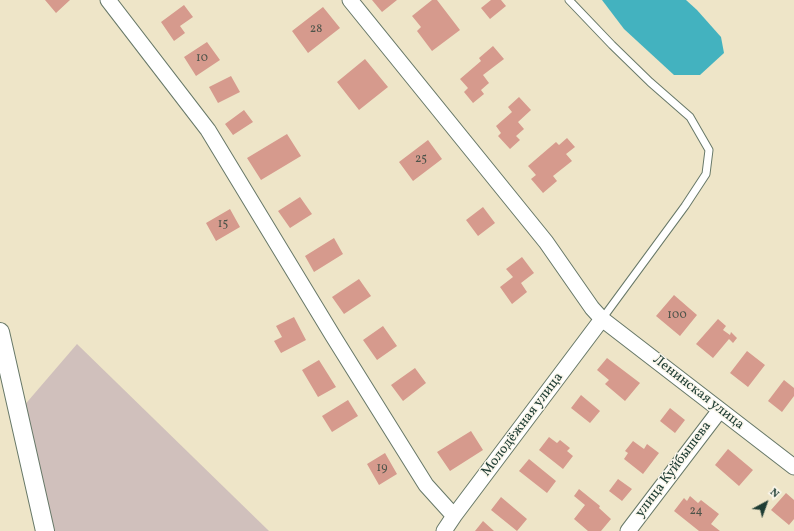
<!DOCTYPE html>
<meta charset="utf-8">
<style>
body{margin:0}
#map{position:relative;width:794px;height:531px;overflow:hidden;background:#eee5c8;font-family:Vollkorn,serif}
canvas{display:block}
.north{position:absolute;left:746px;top:483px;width:40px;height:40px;-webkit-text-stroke:3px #fbf7ec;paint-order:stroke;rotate:41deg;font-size:11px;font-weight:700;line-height:16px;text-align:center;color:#1f3d34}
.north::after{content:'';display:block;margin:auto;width:14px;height:18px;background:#1f3d34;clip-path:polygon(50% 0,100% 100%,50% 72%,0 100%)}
</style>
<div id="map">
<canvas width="794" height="531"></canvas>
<div class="north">N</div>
</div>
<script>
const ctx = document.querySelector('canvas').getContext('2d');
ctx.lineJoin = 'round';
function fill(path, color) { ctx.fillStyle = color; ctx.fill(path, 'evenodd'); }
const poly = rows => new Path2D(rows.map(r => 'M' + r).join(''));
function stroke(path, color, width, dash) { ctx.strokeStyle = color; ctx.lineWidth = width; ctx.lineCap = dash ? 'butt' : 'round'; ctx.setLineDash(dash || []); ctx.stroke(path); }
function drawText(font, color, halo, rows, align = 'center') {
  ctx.font = font + ' Vollkorn,serif'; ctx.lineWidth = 3; ctx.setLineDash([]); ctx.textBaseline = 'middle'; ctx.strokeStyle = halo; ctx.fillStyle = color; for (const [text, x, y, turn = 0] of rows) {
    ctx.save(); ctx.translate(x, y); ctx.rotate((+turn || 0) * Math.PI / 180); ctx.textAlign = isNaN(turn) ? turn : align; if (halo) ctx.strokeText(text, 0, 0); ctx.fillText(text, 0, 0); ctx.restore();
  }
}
fill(poly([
 [77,344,269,531,55,531,22,408]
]), '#d0c0bc');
fill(poly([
 [602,0,686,0,697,10,721,37,724,53,700,75,674,75,624,29]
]), '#43b2bf');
fill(poly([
 [45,0,70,0,56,13],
 [372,0,397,0,382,12],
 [432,0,437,0,460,30,432,51,417,31,421,27,412,16],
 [491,0,501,0,506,6,490,19,481,8],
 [184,5,193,17,180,26,185,33,174,41,161,22],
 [323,7,340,28,308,53,292,31],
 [207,42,220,60,196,76,184,57],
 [493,46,504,59,483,75,489,83,481,90,484,94,473,103,464,92,468,88,460,79,481,61,479,58],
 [365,59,388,87,359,110,337,82],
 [231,76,240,92,218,103,209,87],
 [519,97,531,110,518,122,524,129,516,136,520,140,510,149,498,136,501,133,496,126,512,112,508,107],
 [244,110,253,122,233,135,225,124],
 [287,134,301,156,261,180,247,158],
 [567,138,575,147,566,154,572,161,553,176,557,181,543,193,531,179,536,175,528,166,556,142,559,145],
 [428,140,442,159,413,181,399,162],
 [300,197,312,214,290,228,278,211],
 [483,207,495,223,478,236,466,220],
 [230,209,240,227,216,241,206,223],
 [334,238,343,254,314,272,305,256],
 [522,257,534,273,521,283,527,292,512,304,500,287,513,277,506,269],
 [359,279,371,296,344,314,332,297],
 [674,295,697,315,680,336,656,316],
 [294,317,306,340,281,353,274,341,282,337,276,326],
 [718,319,726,326,723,330,730,335,731,332,737,338,733,343,729,339,713,358,696,344],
 [383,326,397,346,377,360,363,340],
 [747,351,765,365,748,387,730,373],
 [607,358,640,383,625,401,605,384,609,380,597,370],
 [319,360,336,387,318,397,302,370],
 [415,368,426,383,403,401,391,385],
 [784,380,794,388,794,396,782,412,768,401],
 [581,395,600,411,590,423,571,408],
 [348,400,358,416,332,432,322,416],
 [670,408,685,420,675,433,660,421],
 [471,431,483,450,450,471,437,452],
 [549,437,557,443,560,440,570,448,567,451,573,456,563,469,539,450],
 [633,441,644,449,647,444,659,453,643,474,624,459,628,453,625,451],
 [728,449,753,470,739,486,715,465],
 [385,453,397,474,379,485,367,464],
 [529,459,556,481,547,493,519,471],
 [618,479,632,489,622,501,609,491],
 [579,489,600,506,599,508,611,519,601,531,588,531,574,519,585,505,574,496],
 [786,493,794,500,794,519,789,525,771,510],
 [690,496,698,503,701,500,719,514,711,524,720,531,699,531,674,511,684,498,687,501],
 [501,497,527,519,517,531,491,510],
 [483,521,494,531,475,531]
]), '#d69a8d');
const service = poly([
 [569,0,612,45,650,82,690,117,709,150,706,174,685,206,602,319]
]);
const minor = poly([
 [108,0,208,130,333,336,426,485,454,516],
 [350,0,546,242,592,308,602,319,794,467],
 [444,531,454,516,602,319],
 [628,531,720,410]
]);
const tertiary = poly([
 [0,332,45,531]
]);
stroke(service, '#677868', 9);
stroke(minor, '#677868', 17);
stroke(tertiary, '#677868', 20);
stroke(service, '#fff', 7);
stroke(minor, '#fff', 15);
stroke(tertiary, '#fff', 18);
drawText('12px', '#4d544a', null, [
 ["28",316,30],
 ["10",202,59],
 ["25",421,160],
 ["15",223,225],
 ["100",677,316],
 ["19",382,469],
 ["24",696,512]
]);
drawText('14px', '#1f3d34', '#fbf7ec', [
 ["Ленинская улица",698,393,38],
 ["Молодёжная улица",523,425,-53],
 ["улица Куйбышева",674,470,-53]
]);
</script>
